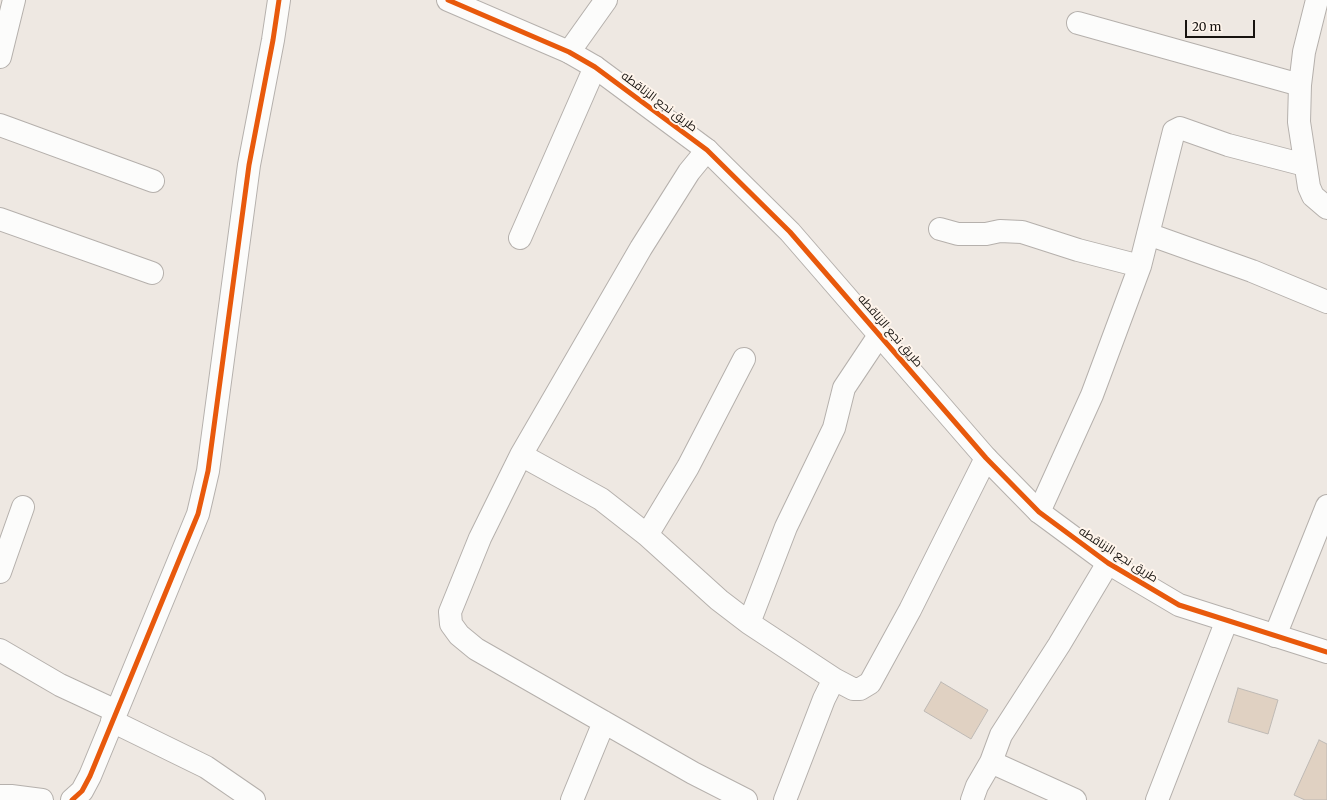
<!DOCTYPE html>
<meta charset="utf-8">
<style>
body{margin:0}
#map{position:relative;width:1327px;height:800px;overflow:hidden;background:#eee8e2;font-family:Merriweather,serif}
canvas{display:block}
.scale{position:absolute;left:1185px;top:20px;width:70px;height:18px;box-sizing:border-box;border:2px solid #17130f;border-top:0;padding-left:5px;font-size:12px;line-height:14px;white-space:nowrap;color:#17130f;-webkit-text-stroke:3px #fff5ec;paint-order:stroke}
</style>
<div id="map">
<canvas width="1327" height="800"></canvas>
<div class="scale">20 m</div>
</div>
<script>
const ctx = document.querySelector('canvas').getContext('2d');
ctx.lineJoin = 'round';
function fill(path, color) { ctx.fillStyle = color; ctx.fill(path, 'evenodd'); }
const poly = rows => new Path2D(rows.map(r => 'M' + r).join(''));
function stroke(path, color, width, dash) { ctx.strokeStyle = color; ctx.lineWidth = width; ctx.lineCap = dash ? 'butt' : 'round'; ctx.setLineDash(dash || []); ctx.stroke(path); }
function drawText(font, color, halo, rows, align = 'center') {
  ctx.font = font + ' Merriweather,Cairo,serif'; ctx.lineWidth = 4; ctx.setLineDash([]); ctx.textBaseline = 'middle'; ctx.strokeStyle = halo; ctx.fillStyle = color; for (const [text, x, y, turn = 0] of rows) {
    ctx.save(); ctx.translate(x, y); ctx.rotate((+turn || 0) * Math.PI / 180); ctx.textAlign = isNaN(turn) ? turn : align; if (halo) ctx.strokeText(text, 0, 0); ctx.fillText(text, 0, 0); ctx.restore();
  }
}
const building = poly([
 [941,682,988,710,971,739,924,711,941,682],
 [1238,688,1278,700,1268,734,1228,722,1238,688],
 [1319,740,1327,744,1327,800,1305,800,1294,795,1319,740]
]);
fill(building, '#e0d1c2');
stroke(building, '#beb9b4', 1);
const street = poly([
 [1317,0,1304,52,1300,85,1299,122,1309,187,1313,196,1327,208],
 [1078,23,1300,85],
 [569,52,606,0],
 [0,57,14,0],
 [0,125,153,181],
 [707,150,689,172,641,248,521,455,601,499,647,535,719,600,749,623,834,679],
 [0,219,152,273],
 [940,229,958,234,986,234,1000,231,1022,232,1078,250,1140,266],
 [1148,234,1252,271,1327,302],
 [520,238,595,67],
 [521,455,480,538,450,612,451,624,459,635,476,649,693,773,746,800],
 [1039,512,1092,395,1140,266,1174,131,1180,128,1228,145,1305,165],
 [647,535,688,467,744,359],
 [0,572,23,507],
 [749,623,786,527,834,428,844,388,880,334],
 [1275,636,1327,506],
 [0,650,60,685,116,711],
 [112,721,206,767,254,800],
 [0,796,11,796,42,800],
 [72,800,82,791,90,776,198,514,208,471,249,165,273,40,279,0],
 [572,800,604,722],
 [785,800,824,699,834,679,853,689,860,689,870,683,910,610,986,458],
 [972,800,977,786,991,762],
 [1075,800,991,762,1001,735,1059,645,1108,563],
 [1157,800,1227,620]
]);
const secondary = poly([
 [448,0,569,52,595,67,707,150,790,232,986,458,1039,512,1108,563,1179,605,1327,652]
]);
stroke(street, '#b5b0ac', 24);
stroke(secondary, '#b5b0ac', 24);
stroke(street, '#fcfcfb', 22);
stroke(secondary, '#fcfcfb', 22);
stroke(poly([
 [448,0,569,52,595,67,707,150,790,232,986,458,1039,512,1108,563,1179,605,1327,652],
 [72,800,82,791,90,776,198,514,208,471,249,165,273,40,279,0]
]), '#e8590c', 5);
drawText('12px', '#17130f', '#fff5ec', [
 ["طريق نجع الزناقطه",659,102,37],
 ["طريق نجع الزناقطه",890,331,49],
 ["طريق نجع الزناقطه",1118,555,33]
]);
</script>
